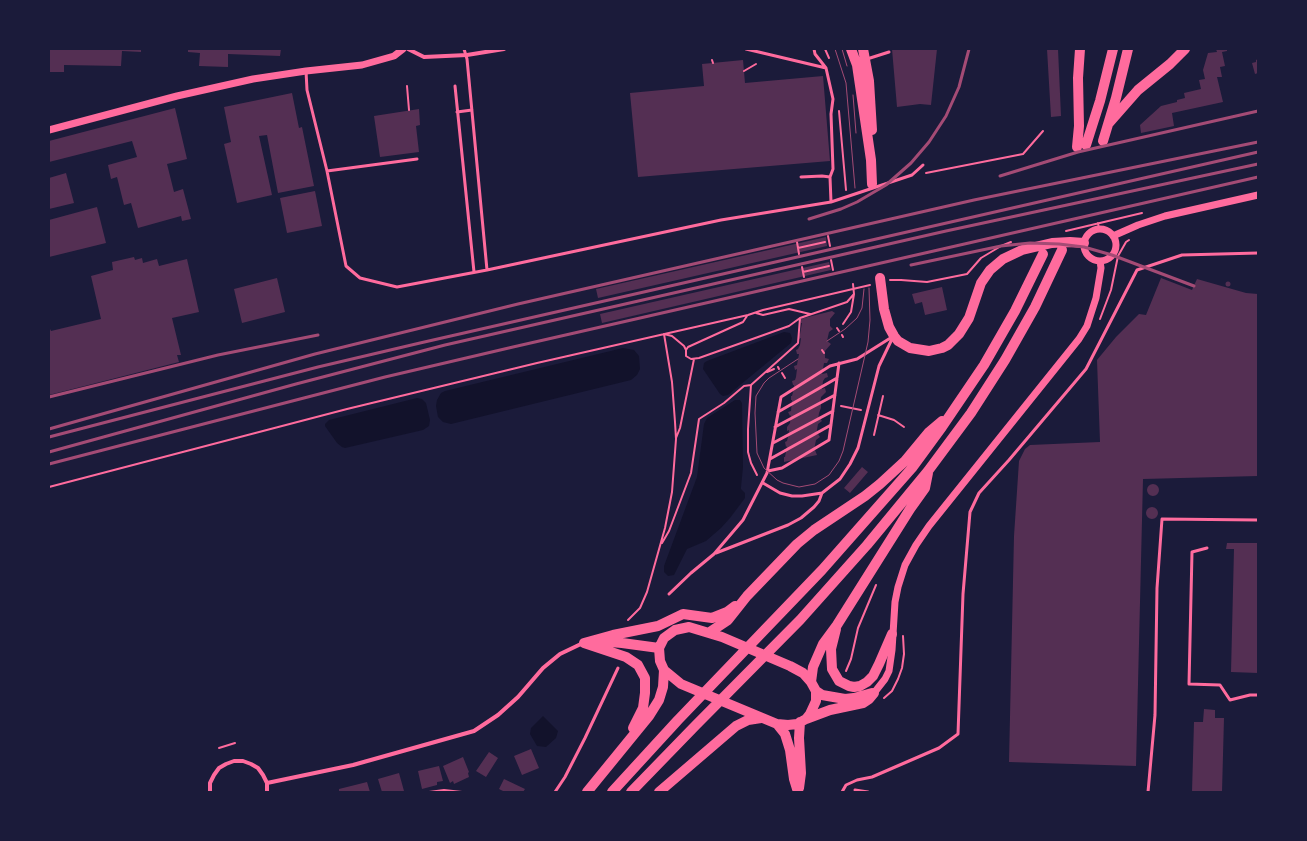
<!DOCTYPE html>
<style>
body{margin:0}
#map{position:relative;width:1307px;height:841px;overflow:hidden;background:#1b1b3a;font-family:Helvetica,sans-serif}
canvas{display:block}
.frame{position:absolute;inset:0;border:50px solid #1b1b3a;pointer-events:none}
</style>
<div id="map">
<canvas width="1307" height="841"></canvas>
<div class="frame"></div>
</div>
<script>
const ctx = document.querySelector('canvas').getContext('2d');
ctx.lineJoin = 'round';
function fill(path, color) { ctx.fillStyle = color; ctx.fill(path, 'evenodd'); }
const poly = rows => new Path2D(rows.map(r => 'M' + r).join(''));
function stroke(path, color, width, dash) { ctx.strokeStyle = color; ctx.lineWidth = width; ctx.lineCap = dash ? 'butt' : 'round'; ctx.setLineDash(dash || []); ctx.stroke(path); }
fill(poly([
 [784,332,790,333,792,338,791,343,728,395,723,396,720,394,703,369,704,363,707,361],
 [623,348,634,350,639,356,640,369,637,375,631,380,451,424,443,422,438,417,436,406,437,400,441,393,445,391],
 [417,398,422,399,426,403,430,420,429,426,423,430,345,448,342,447,337,443,325,426,325,424,329,420],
 [735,400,740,400,742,403,743,467,741,487,741,489,745,493,745,498,730,518,721,528,706,541,687,549,674,575,668,576,664,572,664,566,697,477,704,424,707,418],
 [543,716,558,731,556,738,546,747,537,746,530,734,531,728]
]), '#12122b');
fill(poly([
 [49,49,141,49,141,52,122,51,121,66,64,65,64,72,49,72],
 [188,49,281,49,280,56,228,54,228,67,199,66,200,53,188,52],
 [892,49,937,49,931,105,920,104,897,107],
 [1047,49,1058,49,1061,116,1051,117],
 [1216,49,1227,49,1227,51,1222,52,1225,66,1220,67,1222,77,1217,77,1223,102,1172,113,1174,126,1141,133,1140,125,1161,106,1177,102,1177,100,1185,98,1184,93,1201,89,1199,80,1205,79,1203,70,1208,53,1217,52],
 [1258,59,1258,73,1255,74,1252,63,1256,62,1256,60],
 [743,60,745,83,823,76,830,161,638,177,630,93,704,86,702,64],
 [292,93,299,128,302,127,314,186,278,193,267,135,259,136,272,195,237,203,224,144,231,142,224,107],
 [175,108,187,159,167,164,174,192,183,189,191,219,182,221,181,216,138,228,131,203,124,205,117,177,111,179,108,165,137,157,132,141,49,162,49,141],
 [419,109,420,125,416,126,419,152,380,157,374,116],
 [66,173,74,203,49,209,49,178],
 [315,191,322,226,287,233,280,198],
 [97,207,106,243,49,257,49,220],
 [826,237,827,246,598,298,596,289],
 [134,257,135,260,142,258,143,263,157,259,159,266,187,259,199,312,172,318,181,355,177,355,179,362,49,395,49,327,51,331,101,319,91,276,113,270,112,262],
 [829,262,831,270,602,323,600,314],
 [277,278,285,312,242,323,234,289],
 [1161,278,1192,290,1197,279,1246,293,1258,294,1258,476,1143,479,1136,766,1009,762,1014,536,1019,461,1025,449,1030,445,1100,442,1097,360,1116,337,1139,314,1146,315],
 '1225.5 284a2.5 2.5 0 1 1 5 0a2.5 2.5 0 1 1-5 0Z',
 [942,287,947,310,925,315,922,302,915,304,912,294],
 [832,311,835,313,830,319,830,326,833,329,829,332,827,341,831,344,825,351,825,358,829,359,827,363,824,363,822,374,827,373,828,377,825,378,823,381,822,389,825,388,826,392,821,397,820,404,821,404,821,408,819,413,818,420,820,418,822,421,818,424,816,435,818,434,820,437,816,440,814,450,815,450,817,455,784,462,784,457,785,457,787,446,786,447,785,442,787,441,788,437,789,430,787,431,787,427,790,423,791,415,790,416,788,412,791,411,792,400,791,400,791,396,792,396,794,388,794,385,793,385,792,381,795,380,796,377,797,369,795,370,794,366,797,365,799,354,797,354,796,350,798,349,800,345,801,338,799,339,798,335,800,334,802,323,801,323,800,319],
 [862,467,868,472,850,493,844,488],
 '1147 490a6 6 0 1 1 12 0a6 6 0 1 1-12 0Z',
 '1146 513a6 6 0 1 1 12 0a6 6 0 1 1-12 0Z',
 [1227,543,1258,543,1258,673,1231,672,1234,549,1226,549],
 [1204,709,1215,710,1215,718,1224,718,1222,792,1192,792,1194,722,1203,722],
 [531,749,539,768,522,775,514,756],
 [489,752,498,758,486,777,476,771],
 [463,757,469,772,468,773,469,777,454,784,453,781,450,783,443,766],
 [439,766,443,781,437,782,437,785,422,789,418,771],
 [399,773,404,791,382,792,378,779],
 [504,779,525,789,523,792,505,792,499,789],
 [367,782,370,792,339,792,339,789]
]), '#542f53');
stroke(poly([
 [825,49,829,58],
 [712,60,713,63],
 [744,71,756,64],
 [407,86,409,110],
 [839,111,846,190],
 [926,173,1023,154,1043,131],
 [1098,223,1099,229],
 [1066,231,1142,213],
 [828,236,830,246],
 [797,242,799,254],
 [798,248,825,242],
 [831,260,833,270],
 [802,267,804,277],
 [803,272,829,266],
 [890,280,901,280,927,282,967,274,981,258,1001,246,1011,242],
 [756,313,763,315,789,309,810,314],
 [747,316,743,322,688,347,686,350,686,356,691,359,699,358,789,326,800,318,847,302,854,294],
 [1100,319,1111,290,1118,256,1126,242,1129,240],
 [843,324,851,312,854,294,853,284],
 [837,328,839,331],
 [842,335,843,337],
 [822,350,824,353],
 [778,367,779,369],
 [767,372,774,369],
 [782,373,785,378],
 [751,385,748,429,748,452,751,463,757,475],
 [841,406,861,410],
 [878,415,894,420,904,427],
 [874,435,883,396],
 [676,438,680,428,694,359],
 [49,487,347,409,537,363,748,315,763,310,870,285],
 [662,543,669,531,691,473,699,419,724,403,744,386,751,385,798,343,800,318],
 [628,620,640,608,647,592,665,528,672,492,676,439,675,422,672,382,664,334,672,336,684,346,686,350],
 [846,671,851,659,858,628,876,585],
 [884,698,892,691,898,679,902,668,904,654,903,636],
 [219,748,235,743],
 [429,792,444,790,462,792]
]), '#ff6b9d', 2);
stroke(poly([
 [464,49,467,59,487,270,721,220,831,202,912,175,923,165],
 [746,49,826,68],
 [814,49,815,54,826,68,833,99,831,114,833,169,830,177,831,202],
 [867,59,889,52],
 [306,71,307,90,327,171,346,266,360,278,397,287,487,270],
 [455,86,474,272],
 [457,112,472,110],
 [327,171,417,159],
 [801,177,822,176,830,177],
 [778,412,837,378],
 [775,427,835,395],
 [773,443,833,411],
 [770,459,831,425],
 [768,471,782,468,829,440,839,363],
 [763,483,780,493,792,496,802,496,822,493,840,479,850,464,858,448,879,366,893,337],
 [1207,548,1192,552,1189,684,1220,685,1230,700,1250,695,1258,695],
 [716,553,788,525,801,518,814,507,819,501,822,493],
 [669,594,691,573,714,554,743,520,767,473,781,397,830,366,857,359,892,337],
 [855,790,868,792],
 [555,792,565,777,585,738,618,668],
 [842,792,846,785,857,780,872,777,939,748,958,734,963,594,970,512,979,493,1009,460,1086,369,1137,270,1182,255,1258,253],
 [1148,792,1155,715,1157,588,1162,519,1258,520]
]), '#ff6b9d', 3);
stroke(poly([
 [408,49,424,57,467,55,504,49],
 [267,783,353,765,474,731,498,715,518,697,543,668,560,654,583,643],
 [210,792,210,783,214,775,219,768,226,764,234,761,243,761,251,764,258,768,263,775,267,783,267,792]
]), '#ff6b9d', 4);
stroke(poly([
 [49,130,177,96,253,79,306,71,362,65,394,56,403,49],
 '1084 245a16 16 0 1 1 32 0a16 16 0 1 1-32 0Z',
 [1113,236,1138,225,1165,216,1258,195],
 [874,693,885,679,889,671,892,650,895,602,898,587,905,565,916,545,929,526,1079,339,1087,326,1096,298,1101,268,1100,261]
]), '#ff6b9d', 7);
stroke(poly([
 [851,49,857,65,871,160,872,184],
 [863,49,869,81,872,130],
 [1109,123,1138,90,1170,64,1185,49],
 [1103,141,1116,98,1128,49],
 [1086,145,1100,101,1113,49],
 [1077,147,1079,126,1078,78,1080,49],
 [880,278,884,309,889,327,894,336,898,341,910,348,929,351,942,348,948,345,959,334,969,318,981,283,990,270,1003,259,1022,250,1052,243,1070,242,1084,243],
 [689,627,722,637,790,666,803,673,811,682,816,691,816,701,810,714,806,719,797,724,788,725,777,724,681,684,664,670,660,661,659,648,664,638,675,630,689,627],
 [836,629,831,649,832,669,839,681,849,686,854,687,860,686,867,682,873,676,879,664,892,634],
 [710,632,728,620,747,596,797,544,814,530,865,496,880,484,905,461,929,432,942,421],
 [598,641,622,643,659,648],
 [584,643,613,635,658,626,683,614,712,618,727,612,735,606],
 [584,643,626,657,638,665,645,678,645,693,643,708,633,728],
 [811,682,813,667,823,644,837,625,910,509,925,488,928,473],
 [816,691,822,695,845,699,854,698,872,693],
 [806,719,830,710,863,703,869,699,874,693],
 [777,724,785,734,790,750,794,779,798,792],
 [799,788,801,773,799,738,800,722],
 [587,792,649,716,659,700,663,687,664,670],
 [612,792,678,720,822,570,912,468,942,427,984,365,1015,311,1043,254],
 [631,792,696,725,800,620,867,545,928,471,971,413,1005,360,1035,307,1062,250],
 [659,792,736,726,748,720,761,718]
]), '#ff6b9d', 10);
stroke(poly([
 [835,49,846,83,855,188],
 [842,49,847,66],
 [853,95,856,133],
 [827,341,845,329,857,318,862,308,864,289],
 [798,359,769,378,764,383,756,396,755,413,757,453,764,468,777,480,783,483,799,487,815,484,829,475,839,461,843,451,868,342,870,320,869,288]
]), '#a44b75', 1);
stroke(poly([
 [1000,176,1078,152,1258,111],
 [809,219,841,209,857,202,886,185,911,163,929,142,946,116,959,87,969,49],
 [911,265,1001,246,1030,243,1059,244,1084,247,1112,255,1194,286],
 [49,397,218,355,318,335],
 [49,429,315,354,518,304,974,200,1258,142],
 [49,437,318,367,420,343,1258,152],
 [49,452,296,384,445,345,946,231,1258,164],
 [49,464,385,377,513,347,1258,177]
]), '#a44b75', 3);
</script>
